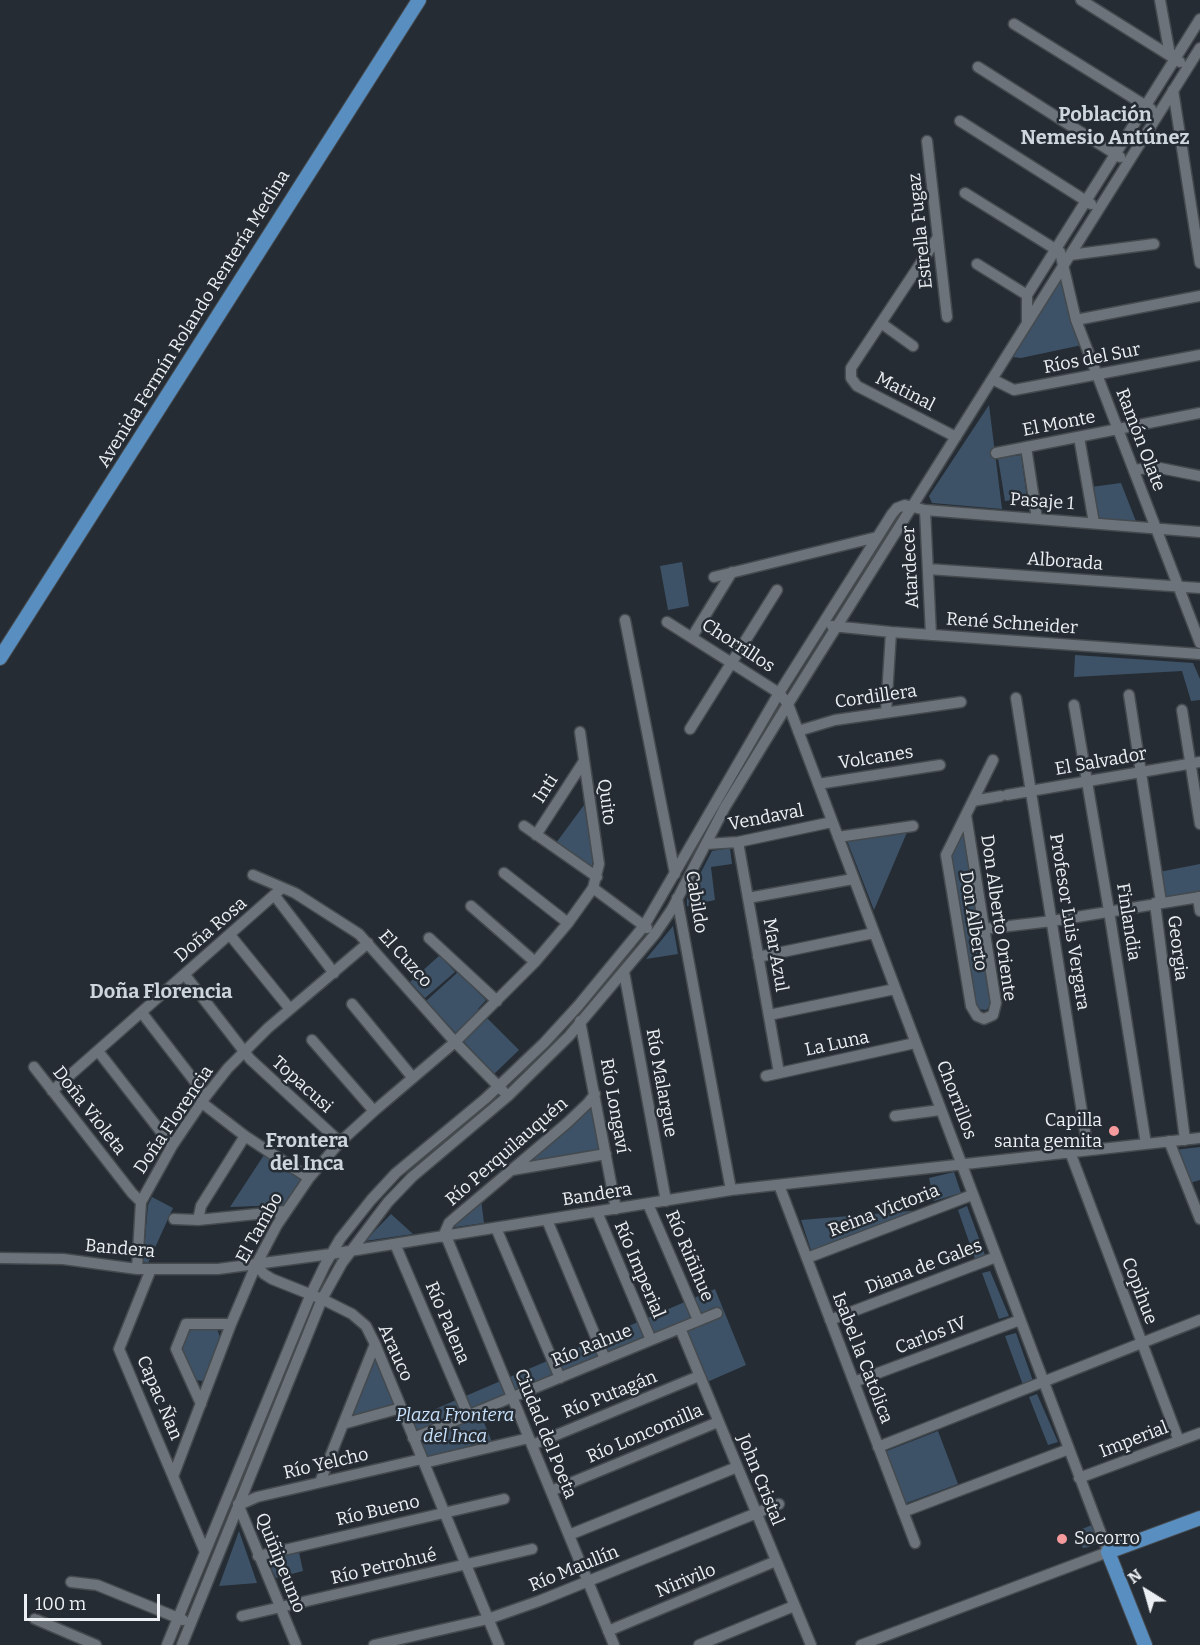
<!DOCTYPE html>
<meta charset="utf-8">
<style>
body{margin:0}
#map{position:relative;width:1200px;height:1645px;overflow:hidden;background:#262c33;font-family:Bitter,serif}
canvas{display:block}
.north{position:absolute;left:1116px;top:1561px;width:60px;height:60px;-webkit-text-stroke:4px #262c33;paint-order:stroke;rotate:323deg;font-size:16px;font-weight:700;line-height:24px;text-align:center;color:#ecf0f4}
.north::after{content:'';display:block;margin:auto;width:21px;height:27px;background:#ecf0f4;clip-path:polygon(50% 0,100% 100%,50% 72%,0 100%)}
.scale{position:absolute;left:24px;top:1594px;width:136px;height:27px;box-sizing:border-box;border:3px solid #ecf0f4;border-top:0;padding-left:8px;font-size:18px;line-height:21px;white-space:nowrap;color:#ecf0f4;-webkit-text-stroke:4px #262c33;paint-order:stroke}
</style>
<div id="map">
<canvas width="1200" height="1645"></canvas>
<div class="north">N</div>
<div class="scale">100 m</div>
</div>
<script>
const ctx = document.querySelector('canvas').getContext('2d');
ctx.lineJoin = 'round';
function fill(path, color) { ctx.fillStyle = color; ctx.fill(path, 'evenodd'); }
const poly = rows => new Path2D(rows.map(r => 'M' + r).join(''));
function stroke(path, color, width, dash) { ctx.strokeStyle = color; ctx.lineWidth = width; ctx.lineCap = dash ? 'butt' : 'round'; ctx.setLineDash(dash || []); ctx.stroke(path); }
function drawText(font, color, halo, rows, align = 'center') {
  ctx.font = font + ' Bitter,serif'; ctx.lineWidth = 5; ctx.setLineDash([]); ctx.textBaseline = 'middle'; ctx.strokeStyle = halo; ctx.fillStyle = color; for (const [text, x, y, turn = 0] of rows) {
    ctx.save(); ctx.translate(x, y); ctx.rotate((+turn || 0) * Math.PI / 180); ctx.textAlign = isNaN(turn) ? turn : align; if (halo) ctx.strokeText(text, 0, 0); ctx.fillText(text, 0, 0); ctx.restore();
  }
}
fill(poly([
 [1063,275,1082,345,1021,358,1012,357],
 [989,405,1002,509,932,503,929,496],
 [1021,455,1027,498,1005,501,998,458],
 [1121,483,1137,524,1097,521,1091,487],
 [682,562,689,606,668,610,660,566],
 [1075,655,1193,663,1200,679,1200,700,1191,701,1182,671,1074,677],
 [584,805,594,858,591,868,556,843],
 [963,829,991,1005,986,1010,977,1009,948,855],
 [908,830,874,910,846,838],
 [730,848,732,864,711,867,715,900,687,906,687,899,712,851],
 [1200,864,1200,893,1164,897,1159,872],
 [673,926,678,954,646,959],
 [440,955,455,972,425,998,410,982],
 [458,972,486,1000,478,1009,519,1050,494,1074,426,1001],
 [592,1105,601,1152,525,1165],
 [1200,1147,1200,1180,1190,1183,1174,1150],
 [264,1155,301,1179,284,1205,230,1207],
 [954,1172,961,1193,934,1201,929,1178],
 [152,1197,173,1208,148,1263,143,1262,148,1205],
 [481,1199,484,1223,448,1228],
 [967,1206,985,1255,975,1259,958,1210],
 [922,1210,812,1253,801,1220],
 [391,1214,413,1234,365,1241],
 [990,1271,1009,1316,999,1319,982,1273],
 [715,1289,746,1365,707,1382,682,1325,478,1408,492,1442,428,1458,412,1419],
 [189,1328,217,1329,220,1337,203,1381,195,1380,181,1351],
 [1016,1333,1033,1381,1023,1385,1005,1336],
 [374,1354,397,1406,348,1419],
 [1037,1394,1058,1442,1048,1445,1029,1397],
 [938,1431,958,1484,904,1504,884,1452],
 [1092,1525,1095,1527,1101,1542,1089,1547,1083,1548,1077,1540,1078,1534,1082,1529],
 [239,1531,257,1583,219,1586],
 [299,1552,303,1571,276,1578,267,1560]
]), '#3d5267');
const minor = poly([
 [1081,0,1180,62],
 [1160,0,1170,55],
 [1014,24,1151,109],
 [978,67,1120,157],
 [1173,90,1200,263],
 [960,121,1091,204],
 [927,141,947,317],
 [965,193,1060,252,1076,320,1200,643],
 [938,237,851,368,851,378,857,386,956,437],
 [1070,255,1154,244],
 [977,264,1027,295],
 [1076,320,1200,296],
 [881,323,913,346],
 [1027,323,1027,295,1200,19],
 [992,379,1014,390,1200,355],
 [1079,437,1094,523],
 [1026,447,1037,519],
 [996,453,1200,413],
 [1134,470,1155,467,1200,476],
 [925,510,1200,532],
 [928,569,1200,588],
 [714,577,877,537],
 [625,620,675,874],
 [667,622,779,693,788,704,1108,1552,861,1645],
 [832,626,891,632,1200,654],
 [692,637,732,572],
 [1129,695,1161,902],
 [1016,698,1088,1150],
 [1074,705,1109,911,1146,1144],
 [1182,710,1200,824],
 [886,712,891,632],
 [690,729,777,590],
 [798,731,835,720,961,702],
 [818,784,940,765],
 [1007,795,1200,762],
 [973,801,1001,796],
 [966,815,996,1003,993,1015,984,1019,977,1016,971,1006,946,855,993,760],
 [524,826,597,877],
 [536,835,584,761],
 [838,837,913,826],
 [738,842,779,1073],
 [706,844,738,842,832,822],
 [504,873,568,923],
 [253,875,295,893,359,934,455,1042,503,1091],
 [593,888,647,928],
 [275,896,334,973],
 [1198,897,1200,911],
 [677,898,731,1190],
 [748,898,853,879],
 [1155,903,1185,1140],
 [471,906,535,962],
 [984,929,1052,921,1200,897],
 [230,935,290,1009],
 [429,938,497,1001],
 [758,957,874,933],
 [624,972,666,1201],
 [185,975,250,1059,340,1142],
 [352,1004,413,1078],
 [142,1013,206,1096],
 [769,1015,895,989],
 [580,1021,616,1209],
 [312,1040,374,1111],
 [98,1051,172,1146],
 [34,1067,132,1193,141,1202],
 [766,1076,915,1043],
 [52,1091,282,888],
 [201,1102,245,1136,309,1178],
 [895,1116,940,1110],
 [1169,1141,1200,1219],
 [1070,1152,1179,1441],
 [512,1170,606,1154],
 [779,1185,915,1543],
 [648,1204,698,1320],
 [597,1212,651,1340],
 [174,1219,198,1220,286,1211],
 [198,1220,201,1206,245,1136],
 [547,1220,605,1359],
 [496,1228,560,1378],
 [446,1236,614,1645],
 [443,1237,449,1223,457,1216,567,1123,588,1103,595,1094],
 [395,1244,468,1415],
 [0,1258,63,1259,137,1269,218,1269,331,1254,731,1190,1200,1138],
 [807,1258,972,1195],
 [256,1265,264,1274,272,1279,322,1299,352,1314,366,1326,375,1344,499,1645],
 [137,1269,141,1202,172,1146,206,1096,228,1068,268,1028,368,943],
 [151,1269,119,1349,205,1552],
 [830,1320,996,1257],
 [680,1328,811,1645],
 [854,1382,1020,1320],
 [201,1404,176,1349,186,1324,231,1324],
 [343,1424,401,1408],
 [413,1438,717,1313],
 [532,1445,699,1376],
 [878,1447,1200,1320],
 [424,1463,529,1438],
 [174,1474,231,1324,256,1265,277,1225,309,1178,340,1142,374,1111,455,1042,535,962,568,923,593,888,599,864,580,732],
 [1079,1478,1200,1433],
 [320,1482,375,1344],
 [551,1491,718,1422],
 [238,1504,296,1645],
 [239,1505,257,1497,422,1459],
 [903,1512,1069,1449],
 [569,1535,737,1467],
 [258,1556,504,1499],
 [71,1582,97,1585,183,1620],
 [242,1616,532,1549],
 [35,1619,96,1645],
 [608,1631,776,1561],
 [167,1645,311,1294,325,1265,340,1239,371,1200,396,1173,485,1099,545,1042,578,1006,644,926,779,693,892,514,897,508,905,505,925,510,931,635],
 [182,1645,322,1299,342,1263,388,1202,412,1177,508,1096,569,1036,655,934,672,909,725,807,788,704,1200,48],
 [374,1645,488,1619,539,1601,779,1504],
 [699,1645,794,1606]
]);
const major = poly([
 [0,658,419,0],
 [1145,1645,1108,1552,1200,1518]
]);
stroke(minor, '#444a4e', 13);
stroke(major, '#444a4e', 16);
stroke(minor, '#6c737a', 10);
stroke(major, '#598ec0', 14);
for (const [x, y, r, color] of [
 [1114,1131,6,"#f59b9e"],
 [1062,1539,6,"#f59b9e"]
]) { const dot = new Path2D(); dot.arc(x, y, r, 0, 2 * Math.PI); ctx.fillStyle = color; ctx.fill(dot); stroke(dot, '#262c33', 2); }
drawText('18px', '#ecf0f4', '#262c33', [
 ["Estrella Fugaz",921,231,-96],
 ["Avenida Fermín Rolando Rentería Medina",194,319,-58],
 ["Ríos del Sur",1092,359,-11],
 ["Matinal",905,392,27],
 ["El Monte",1059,424,-11],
 ["Ramón Olate",1140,440,69],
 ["Pasaje 1",1042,502,4],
 ["Alborada",1065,562,4],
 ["Atardecer",911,567,-93],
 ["René Schneider",1012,624,4],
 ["Chorrillos",738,646,33],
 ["Cordillera",876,697,-8],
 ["Volcanes",876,758,-9],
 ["El Salvador",1101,762,-10],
 ["Inti",546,789,-57],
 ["Quito",606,802,82],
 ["Vendaval",766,818,-11],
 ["Cabildo",696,902,81],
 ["Don Alberto Oriente",998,918,82],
 ["Don Alberto",973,921,81],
 ["Profesor Luis Vergara",1069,922,81],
 ["Finlandia",1128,922,81],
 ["Doña Rosa",211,930,-41],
 ["Georgia",1177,948,83],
 ["Mar Azul",775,955,80],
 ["El Cuzco",405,959,48],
 ["La Luna",837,1044,-12],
 ["Río Malargue",661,1083,80],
 ["Topacusi",302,1085,42],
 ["Chorrillos",956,1100,69],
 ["Río Longaví",614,1106,80],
 ["Doña Violeta",89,1111,52],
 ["Doña Florencia",174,1120,-56],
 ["Río Perquilauquén",507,1152,-41],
 ["Bandera",597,1195,-9],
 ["Reina Victoria",884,1211,-21],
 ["El Tambo",260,1228,-61],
 ["Bandera",120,1249,5],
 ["Río Riñihue",689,1256,67],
 ["Diana de Gales",924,1267,-21],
 ["Río Imperial",639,1270,67],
 ["Copihue",1139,1291,69],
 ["Río Palena",447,1323,67],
 ["Carlos IV",931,1336,-21],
 ["Río Rahue",592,1346,-22],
 ["Arauco",395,1353,66],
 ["Isabel la Católica",862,1358,69],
 ["Río Putagán",610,1395,-22],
 ["Capac Ñan",159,1398,67],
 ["Ciudad del Poeta",545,1434,68],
 ["Río Loncomilla",645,1434,-23],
 ["Imperial",1134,1440,-21],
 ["Río Yelcho",326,1464,-13],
 ["John Cristal",760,1480,68],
 ["Río Bueno",378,1511,-13],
 ["Quiñipeumo",280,1563,68],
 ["Río Petrohué",384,1567,-13],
 ["Río Maullín",574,1569,-22],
 ["Nirivilo",686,1581,-22]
]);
drawText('18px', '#ecf0f4', '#262c33', [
 ["Capilla",1102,1121],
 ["santa gemita",1102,1142],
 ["Socorro",1074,1539,"left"]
], 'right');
drawText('italic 18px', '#c9e3ff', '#262c33', [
 ["Plaza Frontera",455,1416],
 ["del Inca",455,1437]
]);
drawText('bold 20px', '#cdd5dd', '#262c33', [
 ["Población",1105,115],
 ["Nemesio Antúnez",1105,138],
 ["Doña Florencia",161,992],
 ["Frontera",307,1141],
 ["del Inca",307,1164]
]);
</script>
